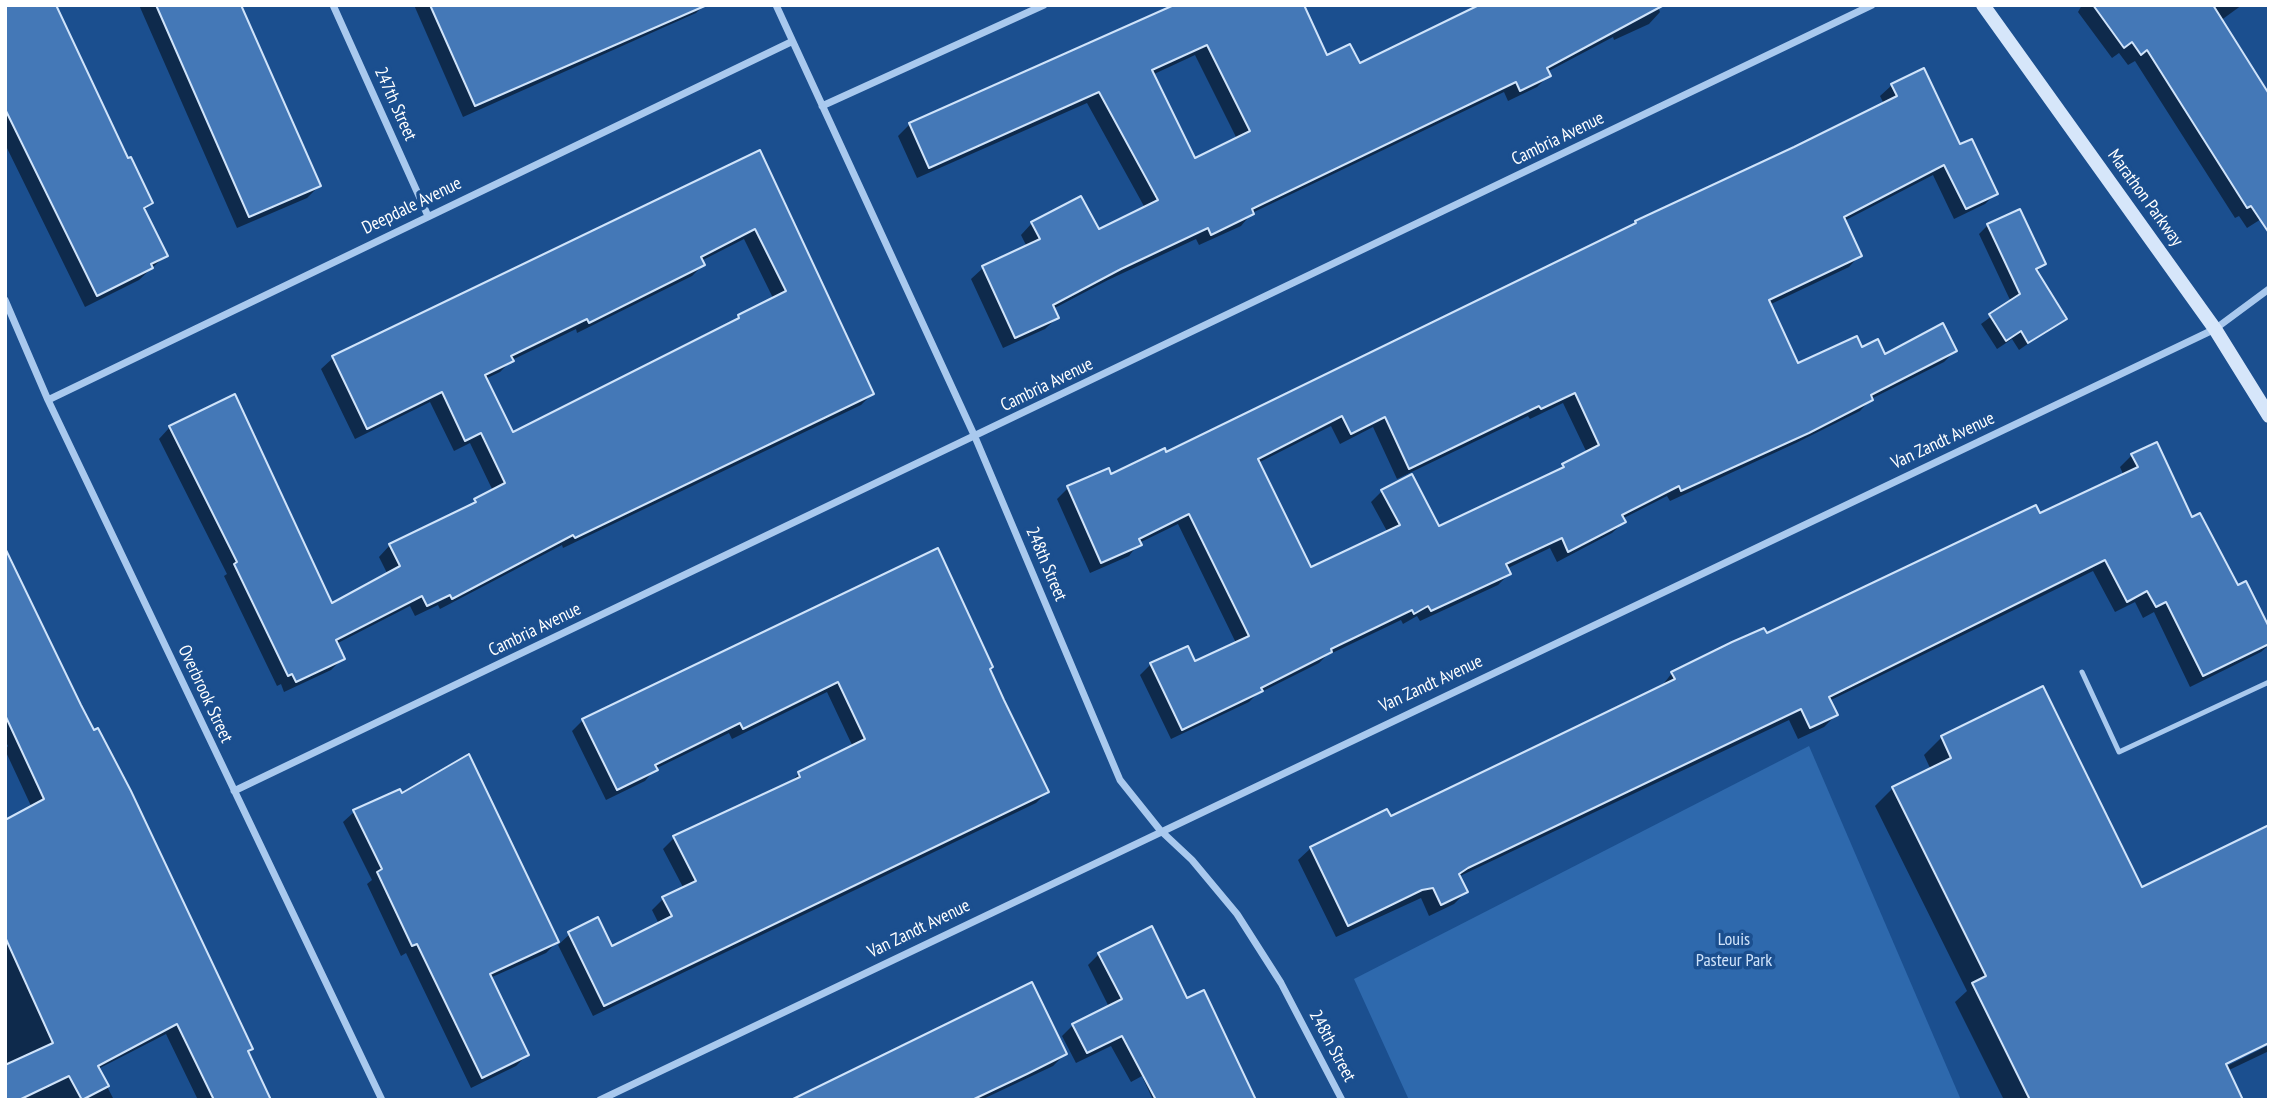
<!DOCTYPE html>
<style>
body{margin:0}
#map{position:relative;width:2274px;height:1105px;overflow:hidden;background:#1b4f8f;font-family:"PT Sans Narrow",sans-serif}
canvas{display:block}
.frame{position:absolute;inset:0;border:7px solid #fff;pointer-events:none}
</style>
<div id="map">
<canvas width="2274" height="1105"></canvas>
<div class="frame"></div>
</div>
<script>
const ctx = document.querySelector('canvas').getContext('2d');
ctx.lineJoin = 'round';
function fill(path, color) { ctx.fillStyle = color; ctx.fill(path, 'evenodd'); }
const poly = rows => new Path2D(rows.map(r => 'M' + r).join(''));
function stroke(path, color, width, dash) { ctx.strokeStyle = color; ctx.lineWidth = width; ctx.lineCap = dash ? 'butt' : 'round'; ctx.setLineDash(dash || []); ctx.stroke(path); }
function drawText(font, color, halo, rows, align = 'center') {
  ctx.font = font + ' "PT Sans Narrow",sans-serif'; ctx.lineWidth = 7; ctx.setLineDash([]); ctx.textBaseline = 'middle'; ctx.strokeStyle = halo; ctx.fillStyle = color; for (const [text, x, y, turn = 0] of rows) {
    ctx.save(); ctx.translate(x, y); ctx.rotate((+turn || 0) * Math.PI / 180); ctx.textAlign = isNaN(turn) ? turn : align; if (halo) ctx.strokeText(text, 0, 0); ctx.fillText(text, 0, 0); ctx.restore();
  }
}
fill(poly([
 [1809,746,1961,1100,1409,1100,1354,979]
]), '#2e69ad');
fill(poly([
 [5,5,103,109,151,203,144,211,166,255,139,280,85,307,5,144],
 [139,5,238,5,319,186,307,198,237,228],
 [414,5,704,5,696,13,463,117],
 [1178,5,1309,5,1303,8,1327,57,1359,66,1657,5,1660,12,1649,24,1614,40,1613,37,1547,72,1549,75,1537,87,1508,101,1504,92,1252,213,1241,226,1199,245,1196,239,1108,280,1053,309,1057,318,1045,329,1003,348,971,279,983,268,1027,247,1021,235,1032,223,1098,232,1145,208,1087,103,917,178,898,136,910,124],
 [1195,55,1237,139,1194,161,1152,75],
 [2082,5,2242,5,2220,21,2269,214,2247,228,2239,216,2235,218,2135,61,2128,65,2119,53,2112,58,2078,12],
 [1892,85,1959,147,1996,193,1985,204,1954,219,1933,175,1844,221,1860,255,1849,267,1769,305,1798,366,1862,350,1885,356,1955,351,1944,362,1871,399,1860,411,1796,443,1670,501,1667,496,1622,519,1624,522,1612,533,1557,562,1550,548,1506,569,1509,574,1498,585,1420,621,1417,616,1403,624,1401,620,1326,656,1319,663,1257,694,1249,702,1171,739,1140,675,1151,664,1194,663,1236,643,1178,524,1139,543,1129,556,1090,573,1057,499,1068,488,1111,477,1166,454,1630,228,1636,222,1884,104,1880,96],
 [1563,403,1587,453,1557,472,1439,528,1382,491,1371,502,1388,533,1310,570,1258,463,1331,426,1340,444,1373,427,1397,479,1528,416,1530,419],
 [759,153,872,394,861,405,563,548,562,545,440,609,438,605,415,616,410,606,336,644,342,659,331,670,284,692,281,684,277,686,224,576,227,574,159,439,170,427,331,605,388,575,379,557,390,545,469,507,493,491,470,443,454,451,430,402,355,439,321,369,333,358],
 [744,239,773,298,732,324,512,434,485,379,500,372,512,360,576,329,577,333,692,276,703,265,701,261],
 [1988,225,2044,264,2036,272,2065,318,2019,350,2012,339,1997,349,1981,324,2011,302,1979,234],
 [2132,455,2192,519,2269,631,2269,645,2261,652,2190,687,2154,612,2143,618,2135,602,2115,612,2093,571,1829,701,1836,715,1824,727,1798,739,1789,720,1458,877,1466,892,1454,904,1429,916,1421,898,1336,937,1298,860,1311,848,1390,818,1661,687,1672,673,1766,635,2124,476,2120,467],
 [937,550,988,669,1047,792,1036,803,593,1016,558,945,570,934,611,948,659,924,652,910,663,899,684,889,663,849,674,838,787,785,799,774,853,747,827,692,732,739,729,733,655,769,645,781,606,800,572,731,583,720],
 [5,555,251,1049,247,1053,269,1100,198,1100,166,1034,98,1069,114,1100,5,1100,5,822,32,808,5,750,8,746,5,740],
 [1942,737,2219,1070,2269,1045,2269,1051,2227,1071,2241,1100,2004,1100,1955,1002,1967,991,1875,806,1893,788,1931,770,1924,755],
 [354,812,557,942,546,953,490,978,527,1055,516,1066,471,1088,406,953,401,956,367,884,372,880,343,822],
 [1099,954,1187,1000,1254,1100,1153,1100,1142,1076,1131,1082,1111,1046,1076,1063,1062,1036,1073,1025,1109,1007,1088,965],
 [1065,1054,1053,1066,981,1100,794,1100]
]), '#0007');
const building = poly([
 [5,5,56,5,128,158,131,157,153,203,144,208,168,256,151,264,153,268,97,296,5,109,5,5],
 [156,5,241,5,321,186,249,217,156,5],
 [430,5,707,5,475,106,430,5],
 [1174,5,1304,5,1327,55,1350,44,1360,63,1479,5,1664,5,1547,68,1551,76,1520,91,1516,82,1252,209,1254,214,1211,235,1208,228,1121,269,1053,305,1059,318,1015,338,982,266,1040,239,1031,222,1081,196,1099,229,1158,200,1099,92,929,168,909,123,1174,5],
 [1207,45,1250,131,1195,158,1152,70,1207,45],
 [2093,5,2213,5,2269,94,2269,233,2251,206,2247,208,2147,50,2141,55,2132,42,2124,48,2093,5],
 [1924,68,1960,144,1972,139,1998,194,1966,209,1944,165,1844,217,1862,256,1769,300,1798,363,1857,336,1862,347,1878,339,1885,354,1943,323,1957,351,1871,395,1873,400,1809,433,1681,491,1679,486,1622,515,1626,522,1568,552,1562,538,1506,564,1511,574,1431,611,1428,606,1414,614,1412,610,1331,649,1332,652,1261,688,1263,691,1182,730,1150,663,1188,646,1195,661,1249,636,1189,514,1139,539,1142,545,1101,563,1067,486,1109,468,1111,474,1165,448,1166,452,1636,223,1635,221,1794,147,1897,96,1891,84,1924,68],
 [1575,393,1599,445,1562,464,1564,467,1439,526,1412,474,1381,490,1400,525,1311,567,1258,459,1342,416,1351,434,1385,417,1409,469,1539,406,1541,409,1575,393],
 [760,150,874,394,575,538,573,535,452,599,450,595,427,606,422,596,336,640,345,659,296,682,292,674,288,676,234,564,237,562,169,426,235,394,332,603,400,566,389,544,476,502,474,499,505,483,481,433,465,441,442,392,367,429,332,356,760,150],
 [755,229,786,291,738,315,739,318,513,432,485,375,514,361,511,356,587,319,589,323,705,265,701,257,755,229],
 [2020,209,2046,264,2036,269,2067,319,2028,343,2021,331,2006,341,1989,314,2020,294,1987,224,2020,209],
 [2157,442,2192,517,2200,513,2238,585,2246,581,2269,627,2269,644,2203,676,2166,602,2156,607,2147,591,2127,602,2105,560,1829,697,1838,715,1810,728,1801,709,1468,868,1459,874,1468,892,1441,905,1433,888,1422,890,1348,926,1310,847,1387,809,1391,816,1524,752,1675,679,1671,672,1732,642,1764,628,1767,633,2036,505,2040,513,2138,467,2131,454,2157,442],
 [5,548,81,705,94,730,98,728,131,791,253,1049,248,1051,271,1100,214,1100,177,1024,98,1066,109,1086,82,1100,69,1076,19,1100,5,1100,5,1065,53,1043,5,937,5,820,44,799,5,715,5,548],
 [938,548,993,667,990,669,1004,700,1049,792,604,1006,568,932,598,917,612,946,672,916,662,897,696,881,673,836,800,777,798,772,865,739,838,682,743,729,740,723,655,765,658,770,617,790,582,719,938,548],
 [2043,686,2142,887,2269,825,2269,1043,2226,1064,2243,1100,2030,1100,1972,983,1986,976,1892,787,1951,758,1941,736,2043,686],
 [469,754,559,942,490,974,529,1055,482,1078,417,944,412,946,377,872,382,869,353,810,400,789,402,793,469,754],
 [1152,926,1187,998,1204,990,1256,1100,1156,1100,1122,1036,1087,1053,1072,1024,1122,999,1098,953,1152,926],
 [1032,982,1067,1054,1027,1074,972,1100,791,1100,1032,982]
]);
fill(building, '#4478b7');
stroke(building, '#cfe3fa', 2);
stroke(poly([
 [2082,672,2119,752,2269,682]
]), '#a9c9ee', 5);
stroke(poly([
 [333,5,428,216],
 [776,5,975,437,1120,780,1160,830,1192,860,1237,914,1281,983,1342,1100],
 [822,106,1044,5],
 [5,300,48,400,382,1100],
 [48,400,791,42],
 [234,791,1872,5],
 [600,1100,2215,329,2269,289]
]), '#a9c9ee', 7);
stroke(poly([
 [1983,5,2215,329,2269,416]
]), '#d6e6fa', 14);
drawText('18px', '#fff', '#1b4f8f', [
 ["247th Street",395,104,66],
 ["Cambria Avenue",1558,139,-26],
 ["Marathon Parkway",2145,198,54],
 ["Deepdale Avenue",412,206,-26],
 ["Cambria Avenue",1047,385,-26],
 ["Van Zandt Avenue",1943,441,-25],
 ["248th Street",1046,564,67],
 ["Cambria Avenue",535,630,-26],
 ["Van Zandt Avenue",1431,684,-25],
 ["Overbrook Street",205,694,65],
 ["Van Zandt Avenue",919,929,-26],
 ["248th Street",1332,1046,62]
]);
drawText('18px', '#cfe3fa', '#1b4f8f', [
 ["Louis",1734,940],
 ["Pasteur Park",1734,961]
]);
</script>
